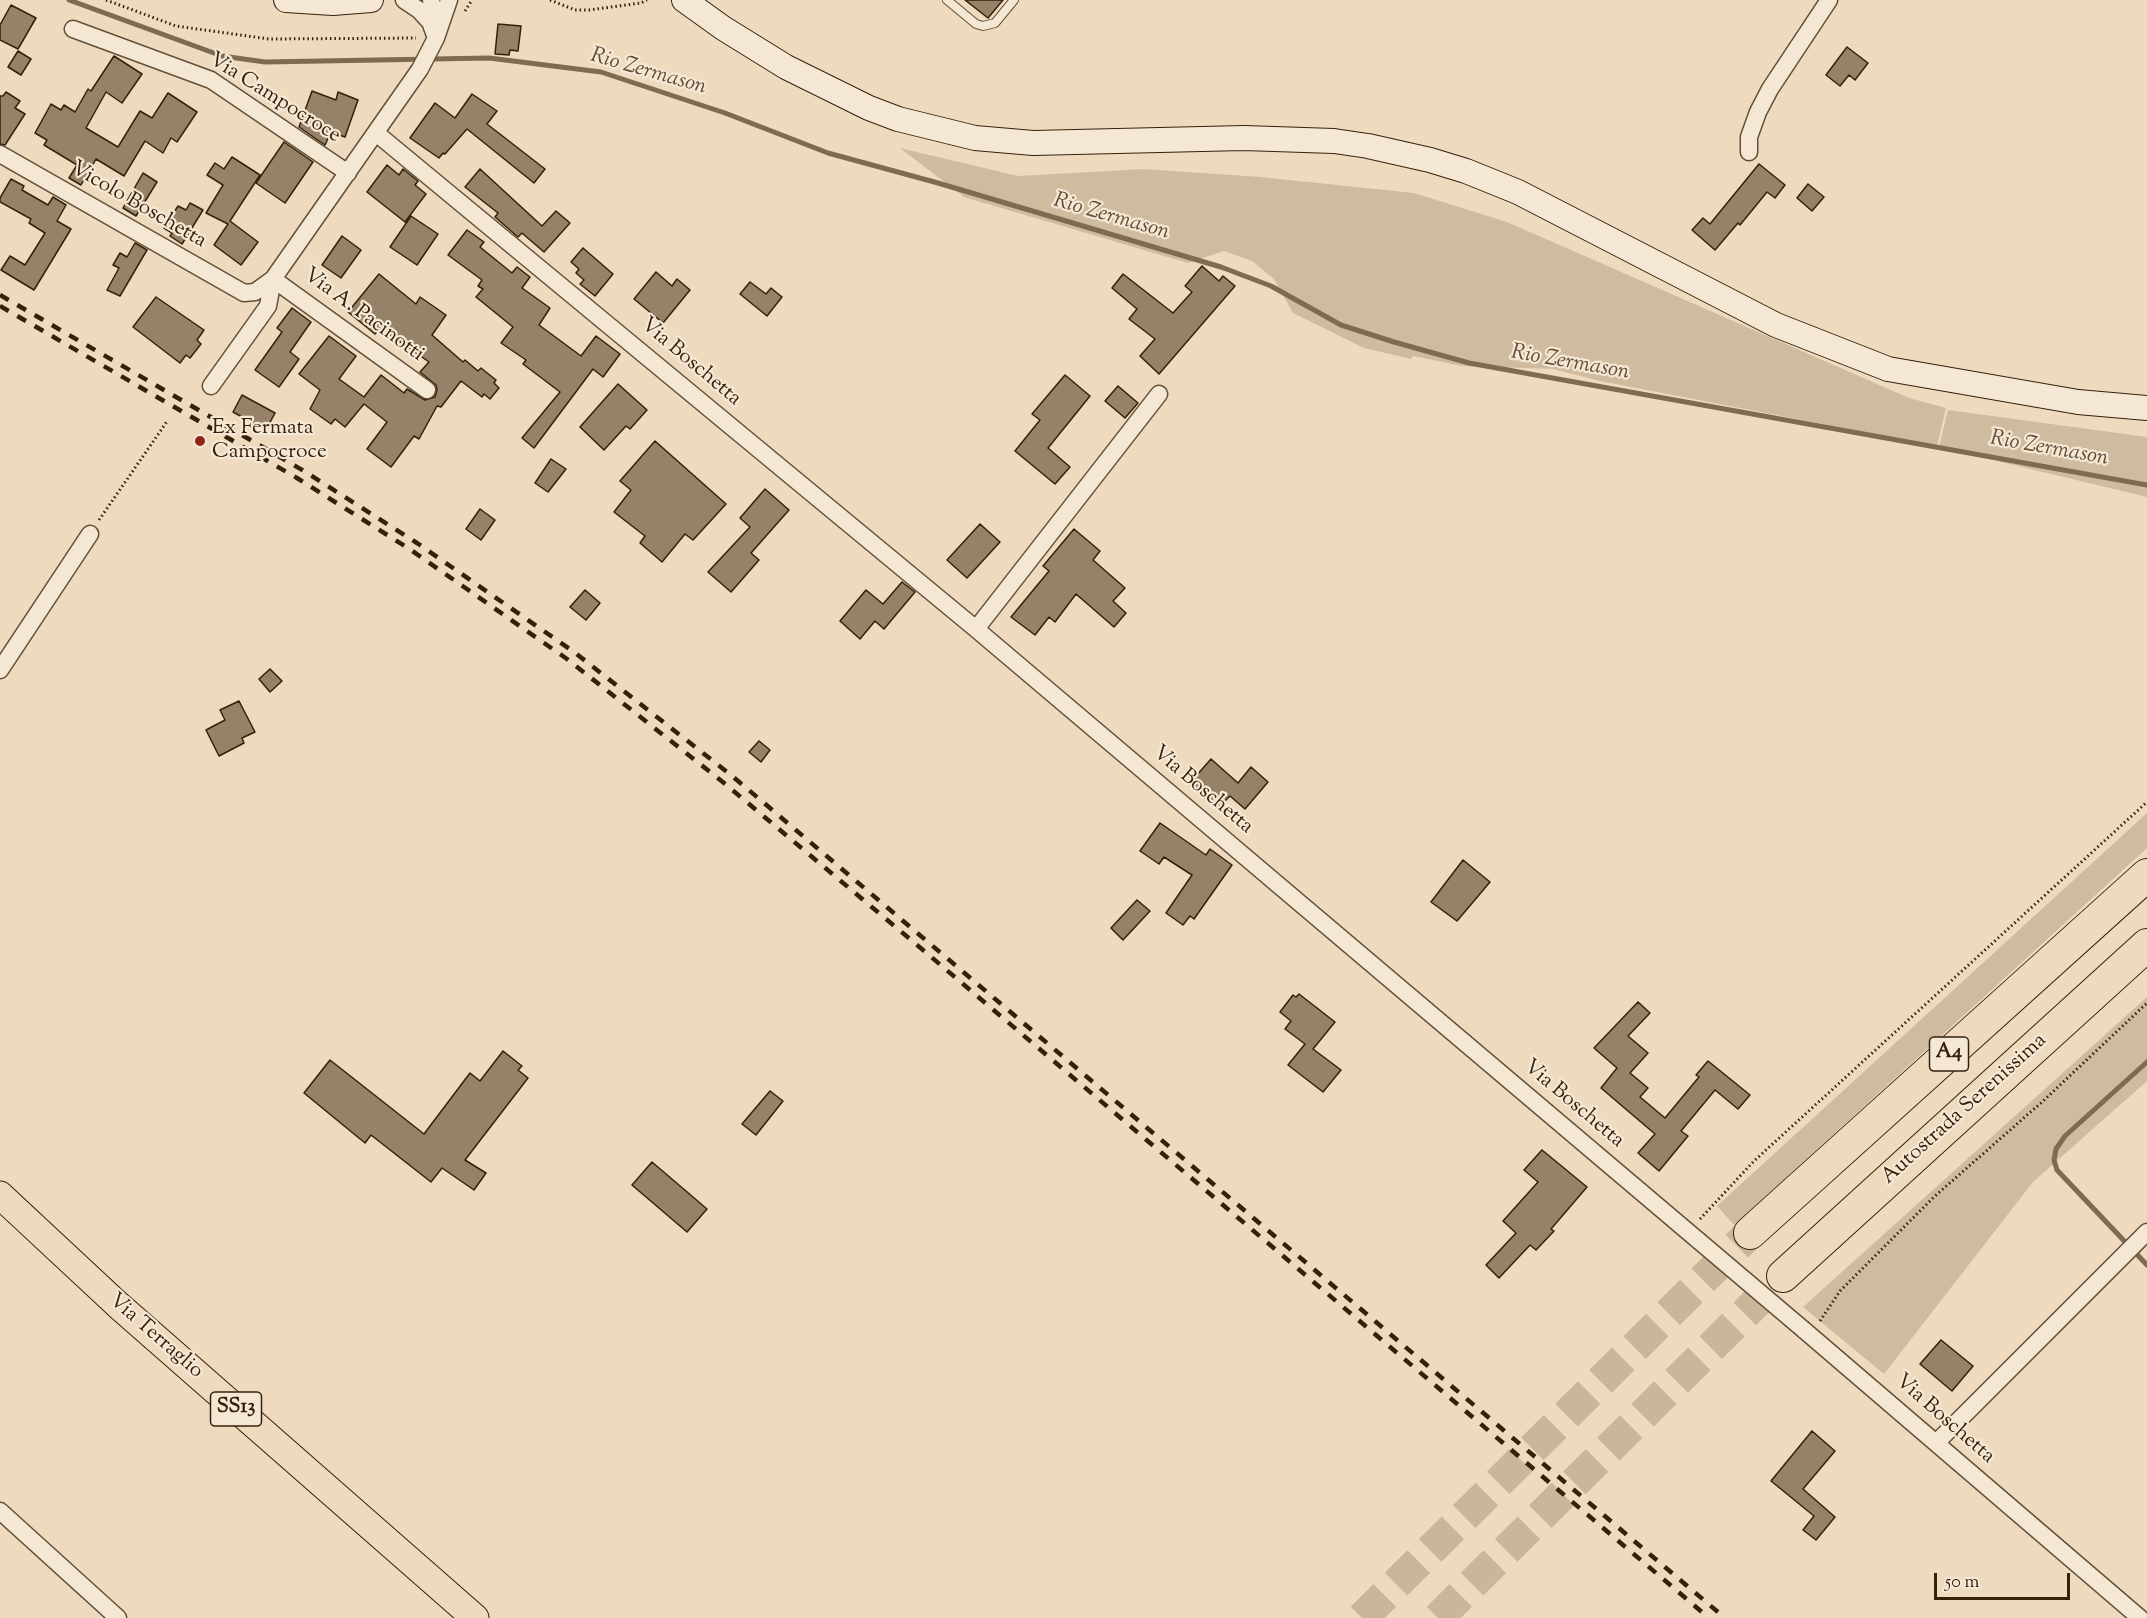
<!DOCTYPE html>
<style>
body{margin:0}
#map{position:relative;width:2147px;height:1618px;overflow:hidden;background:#eedbbf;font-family:"Sorts Mill Goudy",serif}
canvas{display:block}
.scale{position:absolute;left:1934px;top:1573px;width:136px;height:27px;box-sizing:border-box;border:3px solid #35210a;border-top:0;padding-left:8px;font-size:18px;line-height:21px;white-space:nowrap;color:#35210a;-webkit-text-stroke:4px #f4e8d5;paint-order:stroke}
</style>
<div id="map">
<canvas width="2147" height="1618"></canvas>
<div class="scale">50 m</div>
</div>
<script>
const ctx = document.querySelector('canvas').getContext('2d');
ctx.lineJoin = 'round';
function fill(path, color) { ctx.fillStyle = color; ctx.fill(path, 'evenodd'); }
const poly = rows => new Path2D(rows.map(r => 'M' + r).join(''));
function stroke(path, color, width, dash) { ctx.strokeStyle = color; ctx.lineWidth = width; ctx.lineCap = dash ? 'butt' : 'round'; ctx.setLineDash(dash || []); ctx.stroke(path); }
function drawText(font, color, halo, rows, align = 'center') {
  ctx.font = font + ' "Sorts Mill Goudy",serif'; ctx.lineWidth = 4.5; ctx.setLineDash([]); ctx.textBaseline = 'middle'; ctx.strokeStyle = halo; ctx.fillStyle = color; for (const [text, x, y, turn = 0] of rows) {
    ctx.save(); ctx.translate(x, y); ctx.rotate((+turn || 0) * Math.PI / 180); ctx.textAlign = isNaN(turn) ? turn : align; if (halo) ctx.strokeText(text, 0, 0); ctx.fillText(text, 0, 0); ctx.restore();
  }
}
fill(poly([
 [900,148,1018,176,1144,169,1260,177,1414,193,1507,222,1909,398,1946,408,1937,446,1600,381,1553,369,1462,366,1413,356,1411,359,1364,348,1293,313,1274,279,1252,261,1224,251,1188,263,964,197],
 [1948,410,2147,437,2147,497,1939,447],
 [2147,813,2147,848,1734,1225,1717,1206],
 [2147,997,2147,1081,2033,1182,1884,1374,1803,1307]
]), '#cfbba0');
stroke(poly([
 [69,0,222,56,265,62,489,58,601,72,725,113,828,153,938,183,1221,267,1271,286,1341,325,1394,342,1469,363,2147,485],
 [2147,1062,2065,1136,2056,1149,2054,1160,2057,1170,2147,1265]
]), '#7e6b51', 5);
const building = poly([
 [965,0,1003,0,988,18,965,0],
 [11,5,36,18,18,49,0,40,0,25,11,5],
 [498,24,521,26,518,51,510,50,509,55,495,54,498,24],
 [1847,47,1868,63,1855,80,1849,75,1840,86,1826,75,1847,47],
 [18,51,31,59,21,75,8,67,18,51],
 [114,56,142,74,122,103,106,92,86,128,118,147,140,111,152,118,168,93,197,112,177,142,171,138,163,153,145,141,124,176,96,159,81,185,69,178,77,165,44,145,47,140,35,133,51,104,61,110,64,105,75,112,88,89,91,91,114,56],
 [312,91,336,100,338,92,358,100,345,137,331,132,325,145,299,127,312,91],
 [6,92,20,101,15,108,25,114,5,145,0,144,0,96,3,96,6,92],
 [472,94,497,111,487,124,545,169,534,183,467,129,445,154,443,153,439,158,410,138,435,103,455,118,472,94],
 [284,142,313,162,285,203,256,183,284,142],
 [232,157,260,175,230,221,258,242,241,265,214,245,228,224,206,213,223,185,207,175,215,163,224,169,232,157],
 [1759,164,1785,185,1775,198,1767,192,1740,225,1738,223,1715,250,1692,230,1703,218,1710,224,1759,164],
 [387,165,399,175,403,169,418,181,415,185,426,194,405,222,367,192,387,165],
 [480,169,542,226,556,211,570,223,544,252,522,233,518,237,495,217,498,213,465,187,480,169],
 [143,173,157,182,136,216,123,208,143,173],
 [11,179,24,186,22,190,48,205,53,197,66,205,57,221,71,229,34,290,1,270,10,256,25,265,45,233,29,223,31,219,0,202,0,198,11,179],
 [1808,184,1824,197,1812,211,1797,198,1808,184],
 [190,203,203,210,182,244,170,236,172,233,164,228,178,206,186,210,190,203],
 [411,216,438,234,417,265,390,247,411,216],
 [467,230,484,242,480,247,512,273,517,267,530,277,522,288,550,308,539,325,581,356,596,336,620,354,603,377,593,369,534,448,522,438,560,392,523,364,526,360,501,343,513,327,476,297,483,289,478,286,482,280,448,255,467,230],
 [342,236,361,250,341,278,322,265,342,236],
 [135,243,147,250,120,296,107,290,119,268,113,265,120,253,127,257,135,243],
 [583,248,613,274,595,296,580,284,584,280,576,273,579,269,571,262,583,248],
 [1202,266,1219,281,1223,276,1235,286,1159,374,1140,356,1155,339,1129,319,1137,309,1112,288,1123,274,1173,313,1192,292,1185,286,1202,266],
 [656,272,672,286,677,279,690,290,663,323,634,299,656,272],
 [379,274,416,304,420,297,446,315,432,335,463,362,465,360,478,371,481,368,496,380,494,383,499,388,490,399,484,394,482,397,461,381,441,407,437,406,419,439,414,436,391,467,367,449,387,422,364,404,345,427,335,419,331,424,310,409,320,390,299,374,329,336,356,356,339,379,364,397,381,375,404,393,407,389,425,400,435,397,437,390,436,385,420,372,429,362,380,328,375,334,348,312,379,274],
 [750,282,766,294,771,288,782,297,767,316,740,294,750,282],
 [156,297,204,330,197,340,201,344,190,358,186,355,180,363,133,327,156,297],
 [292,308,311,322,290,352,299,359,279,387,255,370,282,332,277,328,292,308],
 [1065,375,1090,396,1048,448,1070,467,1055,484,1015,451,1040,420,1032,414,1065,375],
 [618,384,647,410,630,429,626,426,604,450,580,427,618,384],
 [1118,386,1138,403,1125,418,1105,401,1118,386],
 [242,395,275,413,266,430,233,412,242,395],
 [655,441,726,504,693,540,685,534,662,562,640,543,645,536,614,512,631,490,620,481,655,441],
 [551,459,566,469,548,492,535,483,551,459],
 [765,489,789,510,751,553,759,560,731,592,708,572,750,527,740,518,765,489],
 [480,509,495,520,481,540,466,529,480,509],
 [980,524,1000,542,967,578,947,560,980,524],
 [1074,529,1100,551,1093,560,1125,588,1113,601,1126,613,1114,627,1076,594,1055,622,1049,617,1035,635,1011,617,1049,571,1043,566,1074,529],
 [902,582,915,592,884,629,875,621,860,639,840,621,866,590,883,604,902,582],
 [585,590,600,603,586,620,570,607,585,590],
 [270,669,282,681,270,692,259,679,270,669],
 [239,701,255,732,242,738,244,743,219,756,206,730,225,720,220,710,239,701],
 [759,741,770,750,761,762,749,752,759,741],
 [1211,759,1238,783,1251,767,1268,782,1245,809,1230,796,1217,809,1189,784,1211,759],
 [1160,823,1206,855,1210,849,1232,865,1194,919,1190,916,1183,925,1166,913,1192,875,1164,857,1159,864,1140,851,1160,823],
 [1463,860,1490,882,1457,921,1431,902,1463,860],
 [1137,900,1150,911,1123,940,1111,928,1137,900],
 [1299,994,1335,1022,1313,1049,1341,1070,1323,1092,1288,1065,1305,1044,1285,1029,1291,1021,1280,1012,1293,995,1296,997,1299,994],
 [1638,1002,1650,1013,1628,1036,1648,1053,1630,1073,1648,1088,1640,1097,1665,1118,1699,1077,1696,1075,1708,1061,1750,1095,1738,1109,1715,1090,1681,1131,1688,1136,1659,1171,1638,1153,1655,1134,1601,1088,1617,1068,1594,1048,1638,1002],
 [503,1051,522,1066,518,1070,528,1078,465,1160,486,1173,474,1190,442,1168,431,1182,371,1135,365,1143,304,1093,330,1060,424,1134,470,1073,480,1081,503,1051],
 [770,1091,783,1101,756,1135,742,1124,770,1091],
 [1542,1150,1587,1187,1551,1229,1554,1231,1536,1250,1530,1245,1499,1278,1486,1265,1516,1233,1503,1221,1538,1182,1524,1170,1542,1150],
 [652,1162,707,1209,687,1232,632,1185,652,1162],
 [1941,1340,1973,1366,1952,1391,1920,1364,1941,1340],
 [1812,1431,1835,1451,1803,1489,1835,1517,1816,1540,1803,1530,1814,1516,1771,1481,1812,1431]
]);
fill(building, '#958268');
stroke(building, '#35210a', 1.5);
stroke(poly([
 [1362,1618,1750,1233],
 [1438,1618,1783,1276]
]), '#c9b69b', 32, [32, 16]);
const lane = poly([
 [947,0,976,24,983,26,995,23,1014,0]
]);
const street = poly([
 [404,0,419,10,430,22,436,38],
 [431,0,438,30],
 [73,29,211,80,348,173],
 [376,133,976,629,1699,1241],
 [1749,152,1749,137,1758,112,1770,89,1829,0],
 [0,154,244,293,255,292,273,279,420,69,436,38,449,0],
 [211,386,268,306,273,279,427,390],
 [976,629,1159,394],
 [0,670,90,534],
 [1804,1330,2140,1618],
 [1936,1443,2147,1232],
 [0,1511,118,1618]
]);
const secondary = poly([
 [286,0,333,3,371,0],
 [684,0,723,28,786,67,869,108,898,119,975,138,1033,143,1244,138,1334,141,1368,146,1430,160,1466,171,1518,192,1776,325,1888,369,2078,402,2147,408]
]);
const primary = poly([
 [0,1195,118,1305,475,1618]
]);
const highway = poly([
 [1750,1233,2147,875],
 [1783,1276,2147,945]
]);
stroke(lane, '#635037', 10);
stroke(street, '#635037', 19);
stroke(secondary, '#35210a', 26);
stroke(primary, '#35210a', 29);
stroke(highway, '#35210a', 34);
stroke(poly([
 [106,0,176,26,269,39,416,38],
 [550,0,575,10,589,10,641,3,647,0],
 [465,11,472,0],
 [99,520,168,420],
 [1700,1219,1754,1161,2147,802],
 [1820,1321,1840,1291,1935,1196,2042,1102,2147,1003]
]), '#35210a', 3, [1.5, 3]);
stroke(lane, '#f4e8d5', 8);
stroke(street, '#f4e8d5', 16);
stroke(secondary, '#f4e8d5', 24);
stroke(primary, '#eedbbf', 27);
stroke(highway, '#eedbbf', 32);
stroke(poly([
 [0,295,304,471,417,543,574,652,731,775,1725,1618],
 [0,306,297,478,411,550,567,659,724,783,923,950,1709,1618]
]), '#35210a', 4.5, [10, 10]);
const streetBridge = poly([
 [1699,1241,1804,1330]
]);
stroke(streetBridge, '#635037', 19, []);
stroke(streetBridge, '#f4e8d5', 16);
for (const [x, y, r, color] of [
 [200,441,6,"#8f2418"]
]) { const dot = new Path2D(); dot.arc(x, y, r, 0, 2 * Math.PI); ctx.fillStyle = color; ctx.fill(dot); stroke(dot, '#f4e8d5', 2); }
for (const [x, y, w] of [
 [1949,1054,39],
 [236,1409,51]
]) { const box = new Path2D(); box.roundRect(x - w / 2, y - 17, w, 34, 4.5); ctx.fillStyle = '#f4e8d5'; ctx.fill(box); stroke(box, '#35210a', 1.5); }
drawText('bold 20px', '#35210a', null, [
 ["A4",1949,1054],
 ["SS13",236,1409]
]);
drawText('21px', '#35210a', '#f4e8d5', [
 ["Via Campocroce",274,99,32],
 ["Vicolo Boschetta",138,206,30],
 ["Via A. Pacinotti",363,316,36],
 ["Via Boschetta",690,363,40],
 ["Via Boschetta",1202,791,40],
 ["Via Boschetta",1573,1105,40],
 ["Autostrada Serenissima",1965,1110,-42],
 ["Via Terraglio",155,1337,41],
 ["Via Boschetta",1944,1420,41]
]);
drawText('21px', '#35210a', '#f4e8d5', [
 ["Ex Fermata",212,429],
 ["Campocroce",212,453]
], 'left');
drawText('italic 22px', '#604c34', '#f4e8d5', [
 ["Rio Zermason",648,73,16],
 ["Rio Zermason",1111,218,16],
 ["Rio Zermason",1570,364,10],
 ["Rio Zermason",2049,450,10]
]);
</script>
